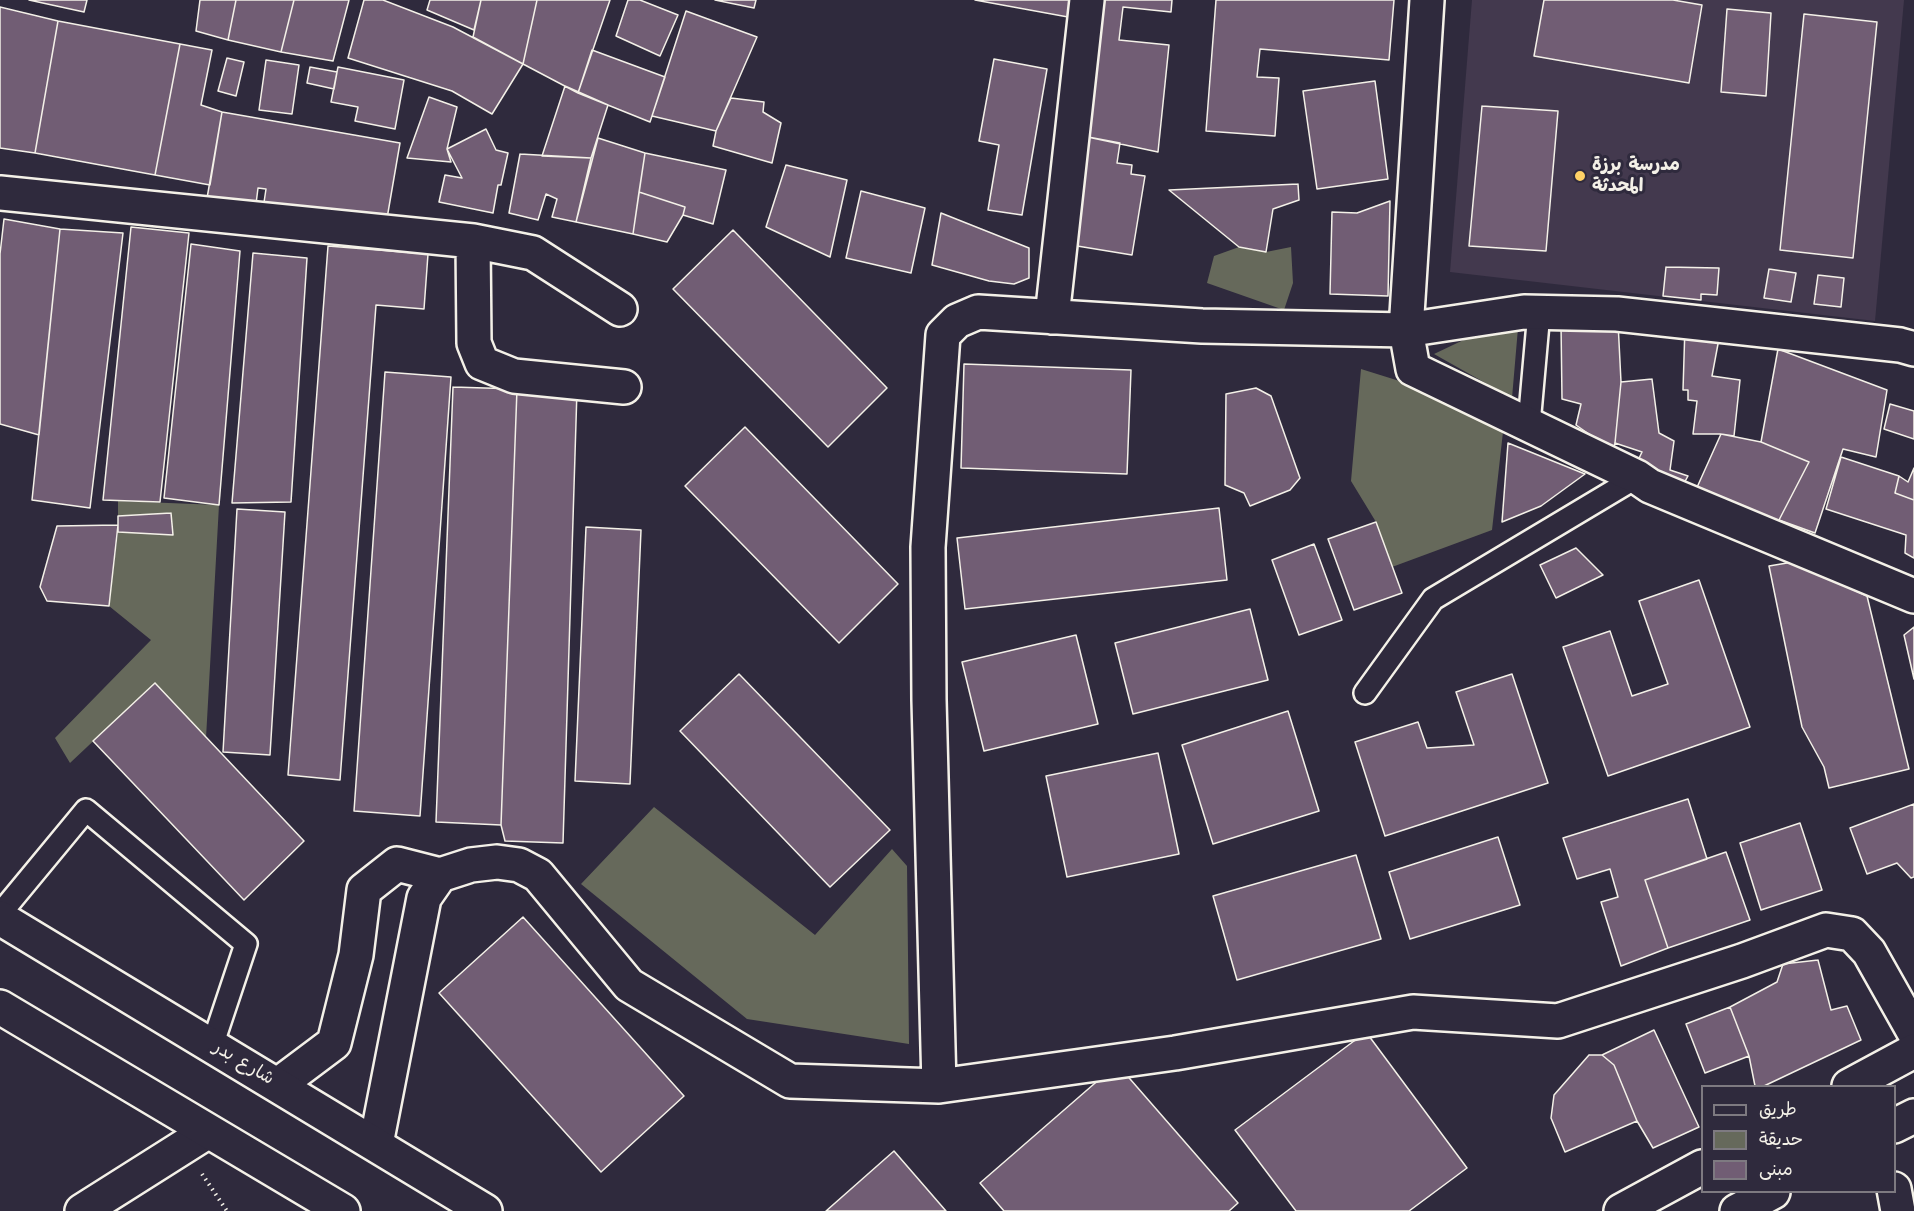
<!DOCTYPE html>
<meta charset="utf-8">
<style>
body{margin:0}
#map{position:relative;width:1914px;height:1211px;overflow:hidden;background:#2f2a3d;font-family:"Architects Daughter","Playpen Sans Arabic",sans-serif}
canvas{display:block}
.legend{position:absolute;left:1701px;top:1085px;width:195px;height:108px;box-sizing:border-box;background:#2f2a3d;border:2px solid #7e7a81;margin:0;padding:8px 10px;list-style:none;font-size:18px;color:#f4f1e8}
.legend li{display:flex;align-items:center;gap:12px;height:30px}
.legend b{width:30px;border:2px solid #7e7a81}
</style>
<div id="map">
<canvas width="1914" height="1211"></canvas>
<ul class="legend">
<li><b style="height:8px;background:#2f2a3d"></b>طريق</li>
<li><b style="height:16px;background:#66695b"></b>حديقة</li>
<li><b style="height:16px;background:#715d74"></b>مبنى</li>
</ul>
</div>
<script>
const ctx = document.querySelector('canvas').getContext('2d');
ctx.lineJoin = 'round';
function fill(path, color) { ctx.fillStyle = color; ctx.fill(path, 'evenodd'); }
const poly = rows => new Path2D(rows.map(r => 'M' + r).join(''));
function stroke(path, color, width, dash) { ctx.strokeStyle = color; ctx.lineWidth = width; ctx.lineCap = dash ? 'butt' : 'round'; ctx.setLineDash(dash || []); ctx.stroke(path); }
function drawText(font, color, halo, rows, align = 'center') {
  ctx.font = font + ' "Architects Daughter","Playpen Sans Arabic",sans-serif'; ctx.lineWidth = 6; ctx.setLineDash([]); ctx.textBaseline = 'middle'; ctx.strokeStyle = halo; ctx.fillStyle = color; for (const [text, x, y, turn = 0] of rows) {
    ctx.save(); ctx.translate(x, y); ctx.rotate((+turn || 0) * Math.PI / 180); ctx.textAlign = isNaN(turn) ? turn : align; if (halo) ctx.strokeText(text, 0, 0); ctx.fillText(text, 0, 0); ctx.restore();
  }
}
fill(poly([
 [1472,0,1904,0,1875,321,1450,272]
]), '#43394e');
fill(poly([
 [1239,247,1266,252,1291,247,1293,283,1284,310,1207,283,1214,256],
 [1495,325,1518,328,1512,398,1434,354],
 [1361,369,1505,414,1492,530,1392,567,1376,522,1351,481],
 [118,501,219,505,206,738,155,683,70,763,55,738,151,640,109,606,118,532],
 [654,807,815,935,892,849,907,866,909,1044,747,1019,581,884]
]), '#66695b');
const building = poly([
 [29,0,87,0,84,12,29,0],
 [200,0,236,0,228,40,196,31,200,0],
 [236,0,294,0,281,52,228,40,236,0],
 [294,0,349,0,333,61,281,52,294,0],
 [364,0,383,0,453,27,523,64,492,114,452,91,348,58,364,0],
 [430,0,481,0,474,30,427,10,430,0],
 [481,0,537,0,523,64,473,37,481,0],
 [537,0,610,0,578,93,523,64,537,0],
 [628,0,640,0,678,15,660,56,616,36,628,0],
 [715,0,756,0,754,8,715,0],
 [975,0,1071,0,1068,17,975,0],
 [1104,0,1172,0,1171,12,1123,7,1119,40,1169,45,1158,152,1083,136,1104,0],
 [1216,0,1394,0,1389,60,1260,49,1257,77,1279,78,1275,136,1206,131,1216,0],
 [1544,0,1673,0,1702,5,1689,83,1534,56,1544,0],
 [0,7,58,21,35,153,0,148,0,7],
 [1727,9,1771,13,1766,96,1721,92,1727,9],
 [686,11,757,37,716,131,652,116,686,11],
 [1804,14,1877,22,1853,258,1780,250,1804,14],
 [58,21,180,44,155,175,35,153,58,21],
 [180,44,212,50,201,105,222,112,210,185,155,175,180,44],
 [592,50,665,77,650,122,578,93,592,50],
 [227,58,244,62,236,96,218,91,227,58],
 [994,59,1047,69,1022,215,988,210,999,145,979,141,994,59],
 [266,60,299,65,292,114,259,110,266,60],
 [310,67,337,72,334,89,307,83,310,67],
 [338,67,404,80,395,129,355,121,358,107,331,102,338,67],
 [1375,81,1388,179,1317,189,1303,91,1375,81],
 [565,86,608,105,591,158,542,156,565,86],
 [429,97,457,107,447,149,451,162,407,158,429,97],
 [731,98,764,102,763,112,781,123,772,163,713,146,716,131,731,98],
 [1482,106,1558,111,1546,251,1469,246,1482,106],
 [222,112,400,143,385,230,263,209,266,189,258,188,255,212,206,204,222,112],
 [486,129,496,150,508,153,501,185,498,185,493,213,439,202,445,175,462,178,447,149,486,129],
 [1083,136,1120,143,1117,163,1132,165,1131,174,1145,176,1132,255,1065,244,1083,136],
 [598,138,645,153,633,234,576,222,598,138],
 [645,153,726,170,713,224,683,215,685,207,639,192,645,153],
 [520,154,591,158,576,222,552,217,557,199,546,194,538,220,509,213,520,154],
 [786,165,847,180,830,257,766,227,786,165],
 [1298,184,1299,200,1273,209,1266,252,1239,247,1169,190,1298,184],
 [861,191,925,208,911,273,846,258,861,191],
 [639,192,685,207,683,215,667,242,633,234,639,192],
 [1390,201,1388,296,1330,294,1332,212,1357,213,1390,201],
 [941,213,1029,248,1029,278,1014,284,989,281,932,265,941,213],
 [4,219,60,229,39,435,0,424,0,254,4,219],
 [131,227,189,233,160,502,103,500,131,227],
 [60,229,123,233,90,508,32,500,60,229],
 [733,230,887,388,828,447,673,289,733,230],
 [191,244,240,251,219,505,164,498,191,244],
 [328,246,428,254,424,309,376,305,340,780,288,775,328,246],
 [253,253,307,258,291,502,232,503,253,253],
 [1666,267,1719,268,1717,295,1701,294,1701,300,1663,296,1666,267],
 [1769,269,1796,273,1791,302,1764,298,1769,269],
 [1818,275,1844,278,1841,307,1814,304,1818,275],
 [1618,322,1621,382,1615,443,1613,451,1576,425,1581,404,1562,399,1561,324,1618,322],
 [1685,326,1721,328,1712,376,1740,380,1734,436,1721,434,1693,434,1697,401,1688,400,1688,390,1683,390,1685,326],
 [1778,349,1887,390,1876,457,1843,449,1815,533,1779,520,1809,462,1761,442,1778,349],
 [964,364,1131,370,1127,474,961,468,964,364],
 [385,372,451,377,420,816,354,811,385,372],
 [1652,379,1659,433,1674,441,1670,470,1688,476,1678,494,1633,471,1642,452,1615,443,1621,382,1652,379],
 [453,387,517,389,501,825,436,822,453,387],
 [1256,388,1271,396,1300,478,1290,490,1250,506,1244,493,1225,485,1226,394,1256,388],
 [517,389,577,390,563,843,505,841,501,825,517,389],
 [1890,404,1914,411,1914,439,1884,429,1890,404],
 [745,427,898,584,839,643,685,486,745,427],
 [1721,434,1761,442,1809,462,1779,520,1769,529,1694,494,1721,434],
 [1508,443,1585,474,1541,506,1502,522,1508,443],
 [1841,457,1899,476,1895,493,1914,500,1914,558,1905,553,1906,535,1826,509,1841,457],
 [1914,468,1914,500,1895,493,1899,476,1908,482,1914,468],
 [1219,508,1227,580,965,609,957,538,1219,508],
 [237,509,285,512,270,755,223,752,237,509],
 [171,513,173,535,118,532,118,516,171,513],
 [1376,522,1402,593,1354,610,1328,539,1376,522],
 [118,525,109,606,47,601,40,587,57,526,118,525],
 [586,527,641,530,630,784,575,781,586,527],
 [1314,544,1342,620,1299,635,1272,560,1314,544],
 [1576,548,1603,575,1556,598,1540,565,1576,548],
 [1793,562,1867,596,1909,769,1829,788,1824,767,1802,727,1769,566,1793,562],
 [1699,580,1750,727,1608,776,1563,647,1610,631,1632,696,1668,684,1639,601,1699,580],
 [1250,609,1268,680,1133,714,1115,643,1250,609],
 [1914,627,1914,679,1904,635,1914,627],
 [1076,635,1098,724,984,751,962,662,1076,635],
 [739,674,890,830,830,887,680,731,739,674],
 [1512,674,1548,783,1385,836,1355,742,1418,722,1427,748,1474,745,1456,692,1512,674],
 [155,683,304,841,244,900,93,741,155,683],
 [1288,711,1319,811,1213,844,1182,745,1288,711],
 [1158,753,1179,854,1067,877,1046,776,1158,753],
 [1688,799,1707,859,1645,880,1668,948,1621,966,1601,902,1618,897,1610,869,1577,879,1563,838,1688,799],
 [1914,804,1914,877,1911,878,1897,863,1867,874,1850,828,1914,804],
 [1800,823,1822,890,1761,910,1740,843,1800,823],
 [1498,837,1520,905,1410,939,1389,872,1498,837],
 [1726,852,1750,920,1668,948,1645,880,1726,852],
 [1356,855,1381,939,1237,980,1213,896,1356,855],
 [523,917,684,1096,601,1172,439,993,523,917],
 [1818,960,1831,1010,1847,1006,1861,1040,1764,1086,1755,1086,1749,1056,1730,1007,1777,982,1783,964,1818,960],
 [1730,1007,1749,1056,1705,1073,1686,1024,1730,1007],
 [1654,1030,1699,1127,1653,1148,1637,1121,1614,1065,1602,1055,1654,1030],
 [1366,1032,1467,1168,1409,1211,1296,1211,1235,1130,1366,1032],
 [1589,1055,1602,1055,1614,1065,1637,1121,1565,1152,1551,1118,1554,1095,1589,1055],
 [1117,1064,1238,1203,1229,1211,1004,1211,980,1183,1117,1064],
 [894,1151,946,1211,826,1211,894,1151]
]);
fill(building, '#715d74');
stroke(building, '#f4f1e8', 1.5);
const service = poly([
 [1529,424,1539,312],
 [1365,693,1433,599,1637,477],
 [0,914,86,810,246,944,212,1046]
]);
const minor = poly([
 [0,193,473,241,533,253,620,309],
 [473,241,474,343,482,363,514,376,624,387],
 [1052,317,1087,0],
 [1914,349,1900,345,1617,314,1524,312,1406,330,1413,369,1637,477,1650,486,1914,596],
 [278,1085,334,1043,356,955,364,890,397,864,440,875,471,865,497,862,519,865,538,875,629,985,790,1081,939,1086,929,700,928,547,943,335,957,321,978,312,1202,326,1406,330,1427,0],
 [939,1086,1175,1053,1413,1012,1558,1021,1742,961,1826,930,1852,934,1869,952,1914,1032],
 [376,1144,424,898,440,875],
 [1894,1189,1898,1211],
 [82,1211,207,1132]
]);
const primary = poly([
 [0,918,485,1211],
 [0,1007,343,1211],
 [1849,1086,1914,1051],
 [1894,1126,1914,1116],
 [1621,1211,1702,1167],
 [1737,1211,1773,1192]
]);
stroke(service, '#f4f1e8', 26);
stroke(minor, '#f4f1e8', 38);
stroke(primary, '#f4f1e8', 38);
stroke(poly([
 [202,1174,227,1211]
]), '#f4f1e8', 4, [1.5, 4.5]);
stroke(service, '#2f2a3d', 21);
stroke(minor, '#2f2a3d', 33);
stroke(primary, '#2f2a3d', 33);
for (const [x, y, r, color] of [
 [1580,176,6,"#ffd166"]
]) { const dot = new Path2D(); dot.arc(x, y, r, 0, 2 * Math.PI); ctx.fillStyle = color; ctx.fill(dot); stroke(dot, '#2f2a3d', 2); }
drawText('bold 18px', '#f4f1e8', '#2f2a3d', [
 ["مدرسة برزة",1592,166],
 ["المحدثة",1592,187]
], 'left');
drawText('18px', '#f4f1e8', '#2f2a3d', [
 ["شارع بدر",243,1064,31]
]);
</script>
